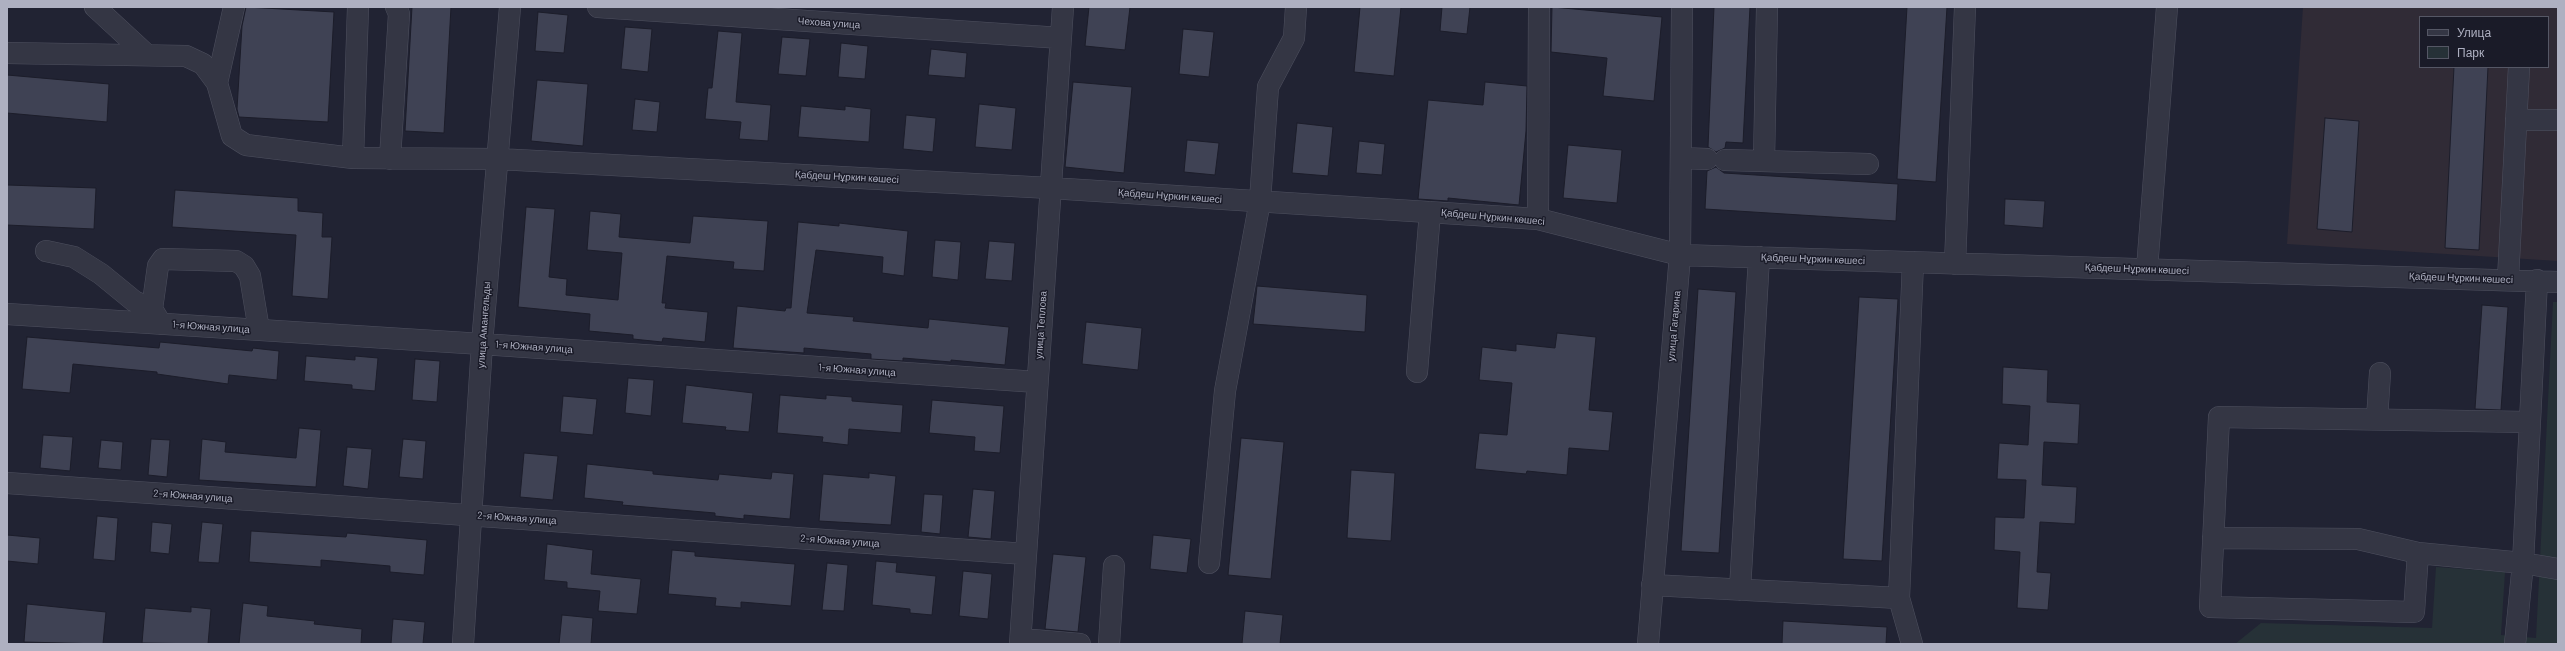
<!DOCTYPE html>
<meta charset="utf-8">
<style>
body{margin:0}
#map{position:relative;width:2565px;height:651px;overflow:hidden;background:#212333;font-family:Barlow,sans-serif}
canvas{display:block}
.frame{position:absolute;inset:0;border:8px solid #aeb0c1;pointer-events:none}
.legend{position:absolute;left:2419px;top:16px;width:130px;height:52px;box-sizing:border-box;background:#1a1b28;border:1px solid #555765;margin:0;padding:5px 7px;list-style:none;font-size:12px;color:#aeb0c1}
.legend li{display:flex;align-items:center;gap:8px;height:20px}
.legend b{width:20px;border:1px solid #555765}
</style>
<div id="map">
<canvas width="2565" height="651"></canvas>
<div class="frame"></div>
<ul class="legend">
<li><b style="height:5px;background:#343644"></b>Улица</li>
<li><b style="height:11px;background:#263137"></b>Парк</li>
</ul>
</div>
<script>
const ctx = document.querySelector('canvas').getContext('2d');
ctx.lineJoin = 'round';
function fill(path, color) { ctx.fillStyle = color; ctx.fill(path, 'evenodd'); }
const poly = rows => new Path2D(rows.map(r => 'M' + r).join(''));
function stroke(path, color, width, dash) { ctx.strokeStyle = color; ctx.lineWidth = width; ctx.lineCap = dash ? 'butt' : 'round'; ctx.setLineDash(dash || []); ctx.stroke(path); }
function drawText(font, color, halo, rows, align = 'center') {
  ctx.font = font + ' Barlow,sans-serif'; ctx.lineWidth = 3; ctx.setLineDash([]); ctx.textBaseline = 'middle'; ctx.strokeStyle = halo; ctx.fillStyle = color; for (const [text, x, y, turn = 0] of rows) {
    ctx.save(); ctx.translate(x, y); ctx.rotate((+turn || 0) * Math.PI / 180); ctx.textAlign = isNaN(turn) ? turn : align; if (halo) ctx.strokeText(text, 0, 0); ctx.fillText(text, 0, 0); ctx.restore();
  }
}
fill(poly([
 [2303,7,2558,7,2558,261,2287,244],
 [2420,17,2548,17,2548,67,2420,67]
]), '#302b36');
fill(poly([
 [2553,302,2558,302,2558,644,2235,644,2261,623,2432,628,2436,567,2505,572,2501,635,2536,638]
]), '#263137');
const building = poly([
 [246,7,334,12,328,122,239,117,237,109,242,26,246,7],
 [412,7,451,7,444,133,405,131,412,7],
 [1089,7,1130,7,1125,50,1085,46,1089,7],
 [1360,7,1401,7,1394,76,1354,72,1360,7],
 [1442,7,1470,7,1467,34,1440,31,1442,7],
 [1552,7,1662,17,1654,101,1603,96,1607,58,1551,52,1552,7],
 [1714,7,1750,7,1743,143,1726,142,1725,148,1716,152,1708,147,1714,7],
 [1907,7,1947,7,1936,182,1897,179,1907,7],
 [538,12,568,15,564,53,535,51,538,12],
 [625,27,652,29,648,72,621,69,625,27],
 [1183,29,1214,32,1209,77,1179,74,1183,29],
 [718,31,742,33,736,102,771,105,768,141,739,139,741,122,705,119,708,88,712,88,718,31],
 [782,37,810,39,806,76,778,74,782,37],
 [841,43,868,46,865,79,838,77,841,43],
 [931,49,967,53,965,78,928,75,931,49],
 [2454,67,2488,67,2479,250,2445,248,2454,67],
 [7,75,109,84,107,122,7,113,7,75],
 [537,80,588,84,583,146,531,141,537,80],
 [1073,82,1132,87,1124,173,1065,167,1073,82],
 [1485,82,1527,86,1526,131,1519,205,1448,198,1448,201,1418,199,1428,100,1483,105,1485,82],
 [635,99,660,102,657,132,632,130,635,99],
 [979,104,1016,108,1012,150,975,147,979,104],
 [801,106,845,110,845,106,871,109,869,142,798,137,801,106],
 [906,115,936,118,933,152,903,149,906,115],
 [2325,118,2359,121,2352,232,2317,229,2325,118],
 [1297,123,1333,127,1328,176,1292,173,1297,123],
 [1187,140,1219,143,1215,175,1184,172,1187,140],
 [1359,141,1385,144,1382,175,1356,173,1359,141],
 [1568,145,1622,150,1617,203,1563,198,1568,145],
 [1716,167,1724,173,1898,184,1896,221,1705,209,1707,171,1716,167],
 [7,185,96,188,94,229,7,225,7,185],
 [175,190,298,198,298,211,323,213,322,237,332,237,328,299,292,296,296,235,172,227,175,190],
 [2005,199,2045,201,2043,228,2004,225,2005,199],
 [526,207,555,209,549,277,567,279,566,295,618,300,622,253,587,250,590,211,621,214,619,237,690,243,693,216,768,221,764,271,733,269,734,262,667,256,662,303,666,303,665,308,708,312,705,342,663,338,662,342,633,339,633,335,589,331,590,314,518,307,526,207],
 [798,222,839,226,839,223,908,231,904,276,882,273,883,257,816,250,807,313,854,317,853,321,928,328,929,319,1009,327,1005,365,951,360,951,362,903,358,903,361,871,359,871,354,804,348,804,353,733,348,737,306,785,311,786,308,791,308,798,222],
 [935,240,961,242,958,280,932,277,935,240],
 [989,241,1015,243,1012,281,985,279,989,241],
 [1257,286,1367,295,1365,332,1253,324,1257,286],
 [1698,289,1736,292,1719,553,1681,551,1698,289],
 [1859,297,1898,299,1882,561,1843,559,1859,297],
 [2482,305,2508,307,2501,410,2475,409,2482,305],
 [1086,322,1142,328,1138,370,1082,364,1086,322],
 [1557,333,1596,337,1589,410,1613,412,1609,451,1569,448,1567,475,1527,471,1526,474,1475,469,1479,433,1507,435,1512,383,1479,380,1482,347,1516,351,1516,344,1555,348,1557,333],
 [27,337,159,348,160,342,252,351,253,348,279,351,277,380,229,375,228,384,157,374,157,372,73,364,70,393,22,389,27,337],
 [306,356,355,360,355,356,378,358,375,391,352,389,352,385,304,381,306,356],
 [415,359,440,361,437,402,412,400,415,359],
 [2003,367,2048,370,2047,402,2080,404,2078,444,2044,442,2042,485,2077,487,2075,524,2040,522,2037,572,2051,573,2048,610,2017,608,2020,552,1994,550,1995,517,2024,518,2026,480,1997,479,1999,443,2028,445,2030,406,2002,404,2003,367],
 [628,378,654,380,651,416,625,413,628,378],
 [686,385,753,393,749,432,725,430,726,427,682,423,686,385],
 [780,395,826,399,826,395,852,397,852,401,903,405,901,433,849,429,848,445,822,442,823,437,777,433,780,395],
 [563,396,597,399,593,435,560,432,563,396],
 [932,400,1004,406,1000,453,974,451,975,437,929,433,932,400],
 [299,428,321,430,316,487,199,480,202,439,226,442,225,452,296,458,299,428],
 [43,435,73,437,70,471,40,468,43,435],
 [1241,438,1284,442,1271,579,1228,575,1241,438],
 [151,439,170,440,167,477,148,475,151,439],
 [403,439,426,441,423,479,399,477,403,439],
 [101,440,123,442,121,470,98,468,101,440],
 [347,447,372,449,368,489,343,486,347,447],
 [524,453,558,456,553,500,520,497,524,453],
 [587,464,653,471,653,474,718,480,719,474,771,479,772,472,794,474,790,519,744,515,744,519,715,516,715,513,622,505,623,502,584,498,587,464],
 [1351,470,1395,473,1391,541,1347,538,1351,470],
 [869,473,896,476,891,525,819,521,823,474,869,478,869,473],
 [973,489,995,491,991,539,968,537,973,489],
 [924,494,943,495,940,534,921,532,924,494],
 [97,516,118,518,115,561,93,559,97,516],
 [152,522,172,524,169,554,150,552,152,522],
 [202,522,223,524,219,563,198,562,202,522],
 [251,531,346,537,347,533,427,540,424,575,390,572,390,566,321,560,321,567,249,562,251,531],
 [7,535,40,538,38,564,7,561,7,535],
 [1153,535,1191,539,1187,573,1150,569,1153,535],
 [547,544,593,550,591,574,641,579,637,614,598,611,600,591,567,588,567,582,544,580,547,544],
 [672,550,695,552,695,556,795,564,791,606,741,602,741,608,715,606,716,598,668,594,672,550],
 [1053,554,1086,557,1078,632,1045,629,1053,554],
 [876,561,897,563,896,572,936,576,932,615,910,613,910,609,872,605,876,561],
 [827,563,848,565,844,611,822,610,827,563],
 [963,571,992,574,988,619,959,616,963,571],
 [243,603,268,606,267,616,315,621,314,624,362,629,361,644,239,644,243,603],
 [27,604,106,612,103,644,24,642,27,604],
 [191,607,211,609,208,644,142,643,145,608,191,612,191,607],
 [1245,611,1283,615,1280,644,1242,644,1245,611],
 [562,615,593,618,591,644,559,644,562,615],
 [393,619,425,622,423,644,391,644,393,619],
 [1783,621,1887,627,1886,644,1782,644,1783,621]
]);
fill(building, '#3f4254');
stroke(building, '#1c1d2a', 1);
const minor = poly([
 [95,7,147,55],
 [598,7,1061,38],
 [7,53,186,56,203,64,217,83,232,136,246,145,353,158,498,159,1050,188,1538,219,1680,255,2558,282],
 [217,83,234,7],
 [2516,120,2558,120],
 [353,158,358,7],
 [1681,158,1707,159],
 [390,159,399,14,396,7],
 [1725,160,1868,164],
 [1764,161,1767,7],
 [1538,219,1539,7],
 [46,251,74,257,101,274,134,301,152,309],
 [1955,264,1965,7],
 [2147,269,2167,7],
 [2508,279,2519,67],
 [2537,280,2523,563,2558,569],
 [7,314,482,344,1037,382],
 [161,324,152,309,158,266,163,259,236,261,244,266,250,276,259,330],
 [1417,372,1430,212],
 [2377,419,2380,373],
 [7,483,1026,554],
 [2213,538,2358,539,2418,553,2414,612,2210,607,2219,417,2528,422],
 [2418,553,2523,563,2515,644],
 [1209,563,1225,391,1260,201,1268,87,1294,38,1296,7],
 [1652,585,1899,598,1913,262],
 [1740,590,1759,257],
 [1899,598,1912,644],
 [1021,639,1080,644],
 [463,644,482,344,510,7],
 [1020,644,1063,7],
 [1109,644,1114,566],
 [1648,644,1680,255,1682,7]
]);
stroke(minor, '#4e505f', 22);
stroke(minor, '#343644', 21);
drawText('10px', '#aeb0c1', '#1a1b28', [
 ["Чехова улица",829,23,4],
 ["Қабдеш Нұркин көшесі",847,177,3],
 ["Қабдеш Нұркин көшесі",1170,196,4],
 ["Қабдеш Нұркин көшесі",1493,217,5],
 ["Қабдеш Нұркин көшесі",1813,259,2],
 ["Қабдеш Нұркин көшесі",2137,269,2],
 ["Қабдеш Нұркин көшесі",2461,278,2],
 ["улица Амангельды",484,325,-86],
 ["улица Теплова",1041,325,-86],
 ["улица Гагарина",1674,326,-85],
 ["1-я Южная улица",211,327,4],
 ["1-я Южная улица",534,347,4],
 ["1-я Южная улица",857,370,4],
 ["2-я Южная улица",193,496,4],
 ["2-я Южная улица",517,518,4],
 ["2-я Южная улица",840,541,4]
]);
</script>
